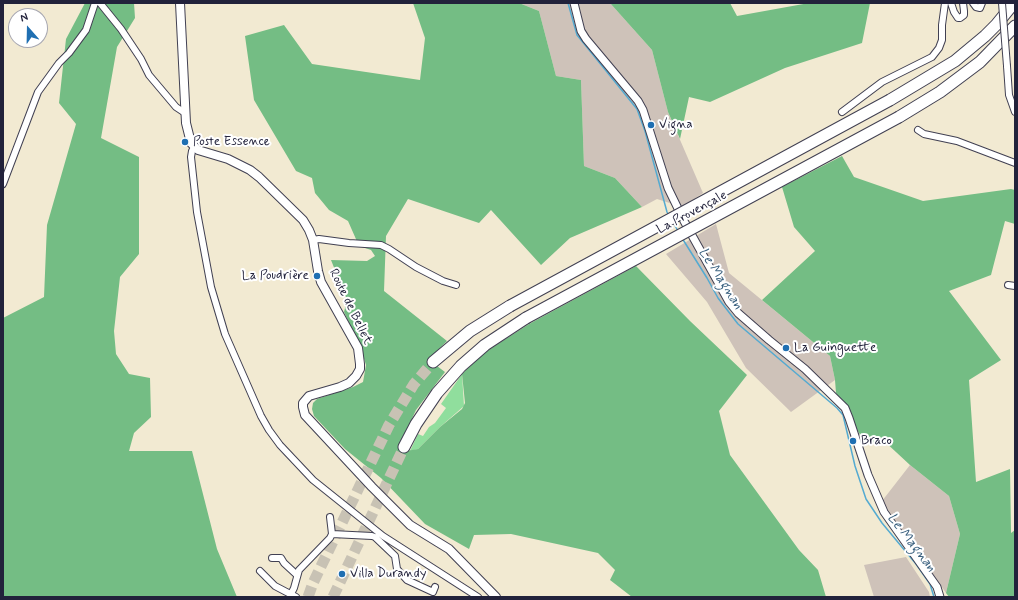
<!DOCTYPE html>
<meta charset="utf-8">
<style>
body{margin:0}
#map{position:relative;width:1018px;height:600px;overflow:hidden;background:#f2ead2;font-family:Mynerve,sans-serif}
canvas{display:block}
.frame{position:absolute;inset:0;border:4px solid #22223b;pointer-events:none}
.north{position:absolute;left:8px;top:8px;width:40px;height:40px;box-sizing:border-box;background:#fff;border:1px solid #a7a7b1;border-radius:50%;rotate:340deg;font-size:11px;font-weight:700;line-height:16px;text-align:center;color:#22223b}
.north::after{content:'';display:block;margin:auto;width:14px;height:18px;background:#1f6fb2;clip-path:polygon(50% 0,100% 100%,50% 72%,0 100%)}
</style>
<div id="map">
<canvas width="1018" height="600"></canvas>
<div class="frame"></div>
<div class="north">N</div>
</div>
<script>
const ctx = document.querySelector('canvas').getContext('2d');
ctx.lineJoin = 'round';
function fill(path, color) { ctx.fillStyle = color; ctx.fill(path, 'evenodd'); }
const poly = rows => new Path2D(rows.map(r => 'M' + r).join(''));
function stroke(path, color, width, dash) { ctx.strokeStyle = color; ctx.lineWidth = width; ctx.lineCap = dash ? 'butt' : 'round'; ctx.setLineDash(dash || []); ctx.stroke(path); }
function drawText(font, color, halo, rows, align = 'center') {
  ctx.font = font + ' Mynerve,sans-serif'; ctx.lineWidth = 4; ctx.setLineDash([]); ctx.textBaseline = 'middle'; ctx.strokeStyle = halo; ctx.fillStyle = color; for (const [text, x, y, turn = 0] of rows) {
    ctx.save(); ctx.translate(x, y); ctx.rotate((+turn || 0) * Math.PI / 180); ctx.textAlign = isNaN(turn) ? turn : align; if (halo) ctx.strokeText(text, 0, 0); ctx.fillText(text, 0, 0); ctx.restore();
  }
}
fill(poly([
 [519,3,610,3,652,50,668,112,703,193,682,207,657,199,642,207,615,178,584,166,581,80,556,76,539,11],
 [716,224,729,273,830,356,835,380,791,412,746,368,707,302,666,254],
 [910,465,949,496,960,534,946,593,882,501],
 [906,557,929,592,930,597,874,597,864,565]
]), '#cec2b9');
fill(poly([
 [462,374,464,406,440,427,418,449,410,451,418,434,423,436,429,427,435,423,446,408,441,404]
]), '#90de9d');
fill(poly([
 [85,3,134,3,135,18,117,47,101,138,139,157,139,254,120,277,114,331,116,354,129,374,150,378,151,417,134,433,129,451,192,451,217,549,237,597,3,597,3,318,44,297,47,225,76,124,59,103,66,39],
 [413,3,519,3,539,11,556,76,581,80,584,166,615,178,642,207,570,238,541,265,491,210,479,223,408,199,386,236,384,291,447,341,429,359,436,366,437,366,445,372,416,410,399,446,399,447,406,451,418,449,440,427,462,409,465,403,462,374,484,353,529,324,636,266,690,321,747,375,719,411,730,455,799,550,818,570,826,597,632,597,610,580,615,570,598,553,511,534,474,535,469,549,425,524,381,478,345,449,314,416,312,409,313,403,317,399,353,387,363,382,366,365,360,346,344,312,347,300,331,260,367,261,375,256,371,250,359,246,348,221,329,210,315,193,312,178,296,171,254,100,245,36,284,25,312,64,420,80,425,38],
 [610,3,730,3,737,16,809,3,870,3,862,43,785,68,710,102,689,97,680,139,668,112,652,50],
 [842,156,854,177,923,201,1011,189,1015,190,1015,224,1005,221,991,275,949,291,1001,360,969,380,976,482,1010,469,1011,533,1015,530,1015,597,949,597,946,593,960,534,949,496,910,465,883,440,866,445,836,393,835,380,830,356,762,300,815,251,794,227,782,187]
]), '#74bd84');
stroke(poly([
 [568,3,577,35,637,109,645,131,667,212,669,216],
 [673,222,678,231],
 [682,238,707,278,718,298,738,324,837,408,843,415,855,466,866,499,882,523,916,564,930,584,934,597]
]), '#54aad1', 1.5);
stroke(poly([
 [308,597,313,583,389,425,414,384,433,362],
 [333,597,404,447]
]), '#c8c2b4', 11, [11, 5.5]);
const minor = poly([
 [100,3,121,29,141,59,149,75,176,107,185,113],
 [951,3,954,12,958,18,960,18,964,15,964,11,963,3],
 [973,3,976,7,980,8,982,3],
 [1007,66,1009,95,1015,112],
 [842,112,882,82,932,57,939,48,942,40,942,25,945,3],
 [918,130,924,134,957,141,1015,163],
 [194,147,192,151,191,157,197,212,211,287,225,334,261,416,269,430,280,445,313,480,383,536,478,597],
 [3,184,38,92,59,63,69,53,86,30,95,3],
 [313,240,319,239,349,243,381,245,389,249,416,267,443,281,456,285],
 [1008,285,1015,286],
 [332,534,372,536,375,537,395,556,397,569,407,580,433,592,435,587],
 [272,558,281,558,284,563,297,575],
 [260,571,275,586,296,597],
 [291,594,294,588,299,570,330,538,332,534,330,517]
]);
const tertiary = poly([
 [574,3,581,31,586,39,638,101,643,110,668,188,684,221,729,302,738,313,769,340,805,369,845,408,849,418,868,475,884,512,937,587,940,597]
]);
const secondary = poly([
 [180,3,186,123,191,143,198,150,228,159,250,170,259,177,303,220,309,230,313,240,318,271,321,282,358,348,360,364,360,369,356,376,349,383,340,387,309,396,303,403,303,407,305,415,372,487,410,525,449,549,496,597]
]);
const motorway = poly([
 [890,100,955,61,985,36,996,25,1014,3],
 [899,117,940,92,980,62,1015,26],
 [433,362,470,331,510,306],
 [404,447,416,424,437,393,461,366,485,345,526,318]
]);
stroke(minor, '#414052', 8);
stroke(tertiary, '#414052', 9);
stroke(secondary, '#414052', 10);
stroke(motorway, '#414052', 13);
stroke(minor, '#fff', 6);
stroke(tertiary, '#fff', 7);
stroke(secondary, '#fff', 8);
stroke(motorway, '#fff', 11);
const minorBridge = poly([
 [1002,3,1007,66]
]);
const motorwayBridge = poly([
 [510,306,890,100],
 [526,318,899,117]
]);
stroke(minorBridge, '#414052', 8, []);
stroke(motorwayBridge, '#414052', 13, []);
stroke(minorBridge, '#fff', 6);
stroke(motorwayBridge, '#fff', 11);
for (const [x, y, r, color] of [
 [651,125,4,"#1f6fb2"],
 [185,142,4,"#1f6fb2"],
 [317,276,4,"#1f6fb2"],
 [786,348,4,"#1f6fb2"],
 [853,441,4,"#1f6fb2"],
 [342,574,4,"#1f6fb2"]
]) { const dot = new Path2D(); dot.arc(x, y, r, 0, 2 * Math.PI); ctx.fillStyle = color; ctx.fill(dot); stroke(dot, '#fff', 1.5); }
drawText('13px', '#22223b', '#fff', [
 ["Vigna",659,125],
 ["Poste Essence",193,142],
 ["La Poudrière",309,276,"right"],
 ["La Guinguette",794,348],
 ["Braco",861,441],
 ["Villa Durandy",350,574]
], 'left');
drawText('13px', '#22223b', '#fff', [
 ["La Provençale",692,213,-28],
 ["Route de Bellet",350,307,64]
]);
drawText('italic 14px', '#385f7e', '#fff', [
 ["Le Magnan",720,279,57],
 ["Le Magnan",911,543,52]
]);
</script>
